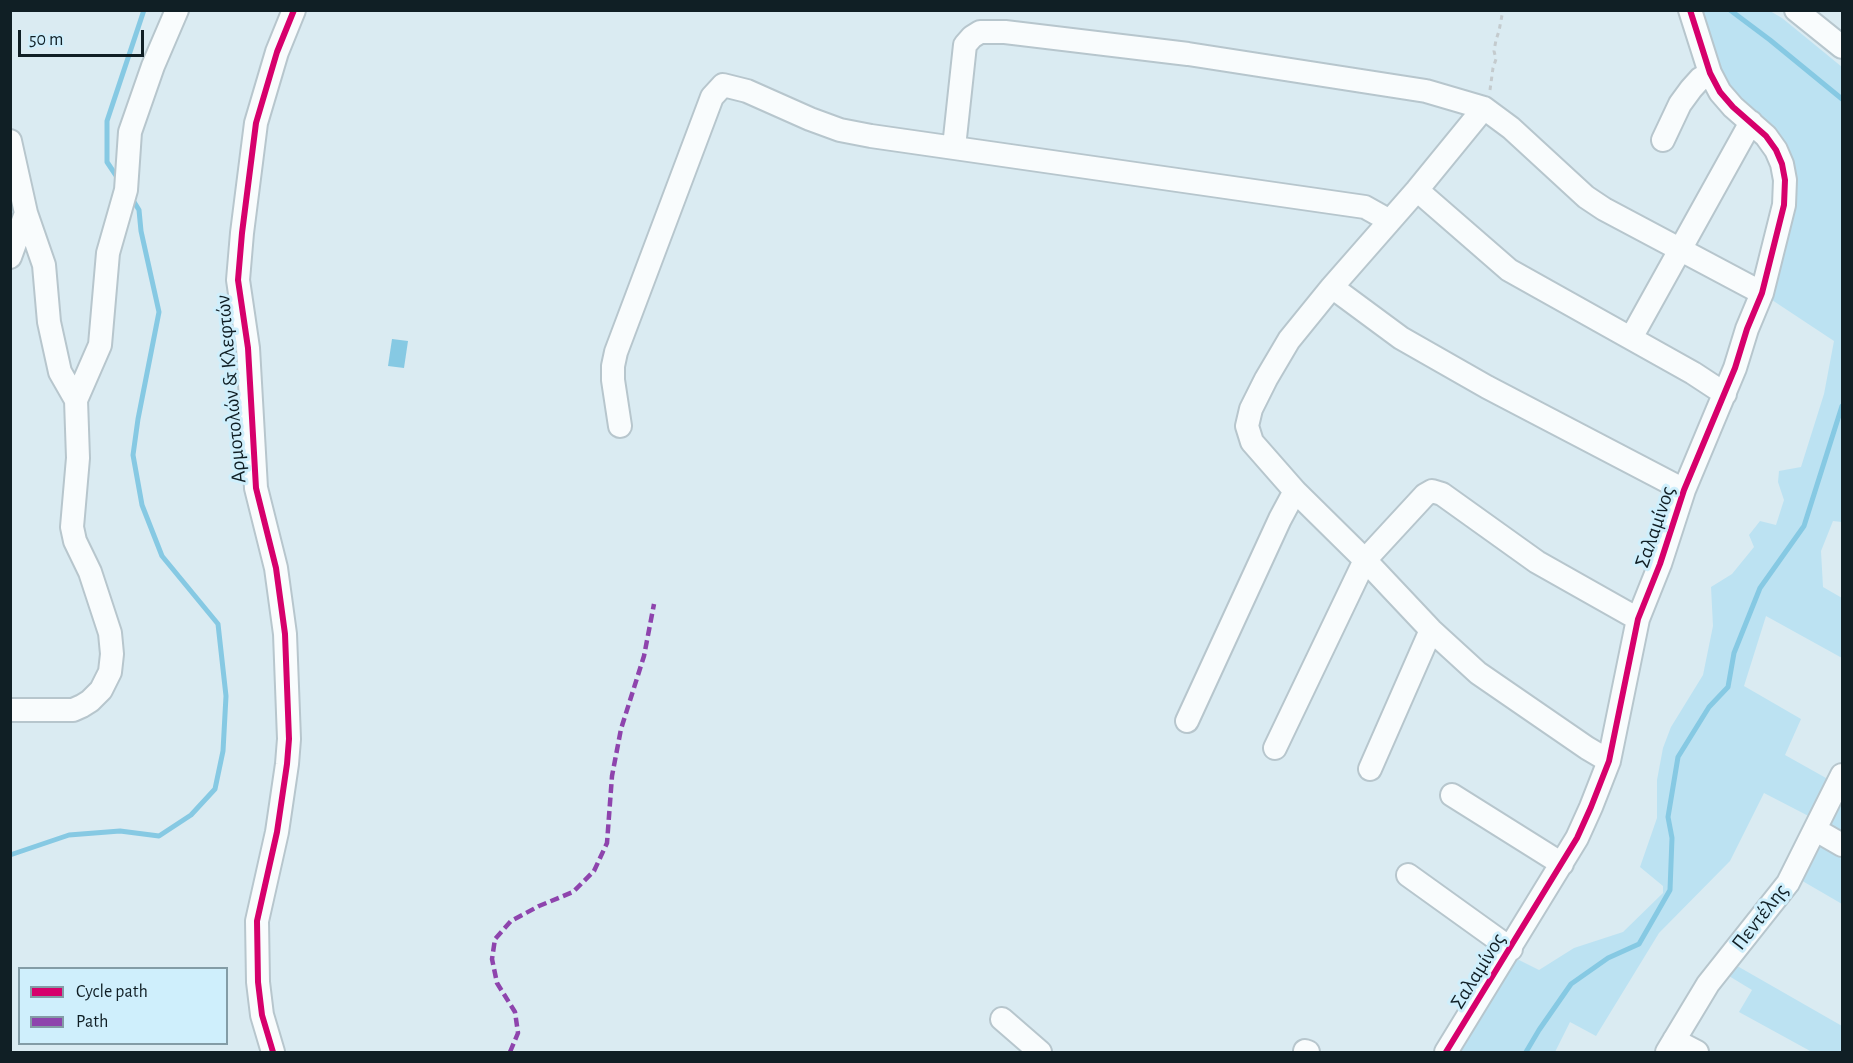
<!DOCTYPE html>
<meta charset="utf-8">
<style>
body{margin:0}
#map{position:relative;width:1853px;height:1063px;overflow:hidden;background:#daebf2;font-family:"Alegreya Sans",sans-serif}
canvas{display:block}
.frame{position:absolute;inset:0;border:12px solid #101f25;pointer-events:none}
.legend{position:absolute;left:18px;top:967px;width:210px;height:78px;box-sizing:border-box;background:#cfeffc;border:2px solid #839ca6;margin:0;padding:8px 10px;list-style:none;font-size:18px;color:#101f25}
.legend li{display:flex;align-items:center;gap:12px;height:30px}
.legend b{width:30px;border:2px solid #839ca6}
.scale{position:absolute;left:18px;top:30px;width:126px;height:27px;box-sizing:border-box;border:3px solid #101f25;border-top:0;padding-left:8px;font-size:18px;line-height:21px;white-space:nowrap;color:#101f25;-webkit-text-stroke:4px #cfeffc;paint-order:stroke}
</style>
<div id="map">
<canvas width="1853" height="1063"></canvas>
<div class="frame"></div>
<ul class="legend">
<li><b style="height:8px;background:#d6006c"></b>Cycle path</li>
<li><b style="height:8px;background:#8e44ad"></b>Path</li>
</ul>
<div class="scale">50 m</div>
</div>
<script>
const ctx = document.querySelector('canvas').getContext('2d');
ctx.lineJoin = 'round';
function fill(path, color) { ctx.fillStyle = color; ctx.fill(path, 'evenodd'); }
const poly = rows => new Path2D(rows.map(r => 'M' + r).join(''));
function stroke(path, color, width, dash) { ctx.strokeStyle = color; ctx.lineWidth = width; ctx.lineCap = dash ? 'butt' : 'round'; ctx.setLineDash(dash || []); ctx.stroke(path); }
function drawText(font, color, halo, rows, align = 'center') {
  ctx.font = font + ' "Alegreya Sans",sans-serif'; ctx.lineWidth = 6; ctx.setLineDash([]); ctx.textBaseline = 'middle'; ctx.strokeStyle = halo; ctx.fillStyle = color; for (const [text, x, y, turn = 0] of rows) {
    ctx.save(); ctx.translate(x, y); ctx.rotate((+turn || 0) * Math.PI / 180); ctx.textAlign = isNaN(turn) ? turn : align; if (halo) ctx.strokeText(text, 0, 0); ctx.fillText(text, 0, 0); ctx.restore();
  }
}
fill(poly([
 [1700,11,1770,11,1782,18,1842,67,1842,522,1833,521,1821,551,1823,587,1842,598,1842,658,1766,616,1744,686,1801,719,1785,755,1842,787,1842,904,1799,879,1824,824,1764,793,1730,861,1659,933,1596,1036,1570,1022,1555,1052,1459,1052,1515,958,1539,970,1574,948,1623,932,1663,893,1663,886,1640,867,1657,818,1657,780,1663,748,1671,727,1703,675,1713,626,1711,587,1732,574,1754,547,1749,535,1760,521,1776,525,1784,500,1778,482,1779,471,1801,467,1824,394,1834,341,1769,298,1793,177,1727,88],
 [1732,963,1842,1026,1842,1052,1812,1052,1739,1012,1752,990,1724,973]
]), '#bce2f2');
fill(poly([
 [392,339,408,341,404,368,388,366]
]), '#86c9e3');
stroke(poly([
 [1730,10,1770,40,1842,99],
 [119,180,107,162,107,121,144,10],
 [10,855,69,835,120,831,159,836,191,815,215,789,223,751,226,696,218,624,162,556,142,505,133,455,138,419,159,312,141,231,139,210,131,197],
 [1526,1052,1539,1030,1571,984,1608,958,1639,944,1670,890,1672,838,1668,817,1678,757,1709,707,1728,687,1734,653,1760,588,1804,526,1842,406]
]), '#86c9e3', 5);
const minor = poly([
 [1796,10,1842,47],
 [1484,108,1417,190,1332,287,1289,340,1266,379,1251,409,1247,426,1252,442,1295,491,1365,560,1431,630,1478,673,1587,748,1609,761],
 [1663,140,1680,104,1691,89,1700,79,1710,73],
 [10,141,26,213,44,265,49,322,60,372,76,400,78,458,72,527,75,541,90,572,110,633,112,654,110,672,101,690,90,701,82,706,73,710,10,710],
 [954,147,965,45,972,37,980,32,1005,32,1188,54,1426,91,1484,108,1511,128,1586,197,1604,209,1762,293],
 [1417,190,1509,270,1693,373,1725,394],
 [10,257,26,213],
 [1332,287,1401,338,1487,387,1684,490],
 [1631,338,1751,122],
 [76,400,100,345,108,253,126,190,130,132,153,66,177,10],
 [620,426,613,380,613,366,616,352,712,97,723,85,747,91,810,119,840,130,871,136,1365,207,1390,221],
 [1187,721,1280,519,1295,491],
 [1275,748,1365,560,1425,495,1432,491,1442,494,1537,562,1638,619],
 [1370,769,1431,630],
 [1452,795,1562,864],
 [1816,830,1842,845],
 [1408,875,1511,949],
 [1002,1019,1040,1052],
 [1674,1040,1697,1052],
 [1305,1051,1308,1052],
 [273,1052,262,1015,258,982,257,921,277,832,287,764,289,739,285,634,276,568,256,488,248,348,238,280,242,233,256,123,277,52,294,10],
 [1446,1052,1577,838,1591,807,1609,761,1638,619,1660,564,1684,490,1735,368,1747,329,1762,293,1784,205,1785,180,1782,164,1776,150,1766,136,1733,107,1720,92,1710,73,1690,10],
 [1667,1052,1708,984,1788,883,1842,775]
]);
stroke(minor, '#b7c6cd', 26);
stroke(poly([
 [1490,90,1493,68,1496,59,1494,51,1496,40,1499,31,1503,10]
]), '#c4cbce', 3, [4.5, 4.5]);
stroke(minor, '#f9fcfd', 22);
stroke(poly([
 [510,1052,518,1033,515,1012,497,983,492,959,495,939,511,921,539,906,573,892,594,871,607,843,612,776,621,729,644,656,654,604]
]), '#8e44ad', 4.5, [9, 4.5]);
stroke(poly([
 [273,1052,262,1015,258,982,257,921,277,832,287,764,289,739,285,634,276,568,256,488,248,348,238,280,242,233,256,123,277,52,294,10],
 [1446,1052,1577,838,1591,807,1609,761,1638,619,1660,564,1684,490,1735,368,1747,329,1762,293,1784,205,1785,180,1782,164,1776,150,1766,136,1733,107,1720,92,1710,73,1690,10]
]), '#d6006c', 6);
drawText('21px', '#101f25', '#cfeffc', [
 ["Αρμοτολών & Κλεφτών",231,389,-95],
 ["Σαλαμίνος",1655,527,-71],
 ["Πεντέλης",1760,917,-52],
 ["Σαλαμίνος",1478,971,-58]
]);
</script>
